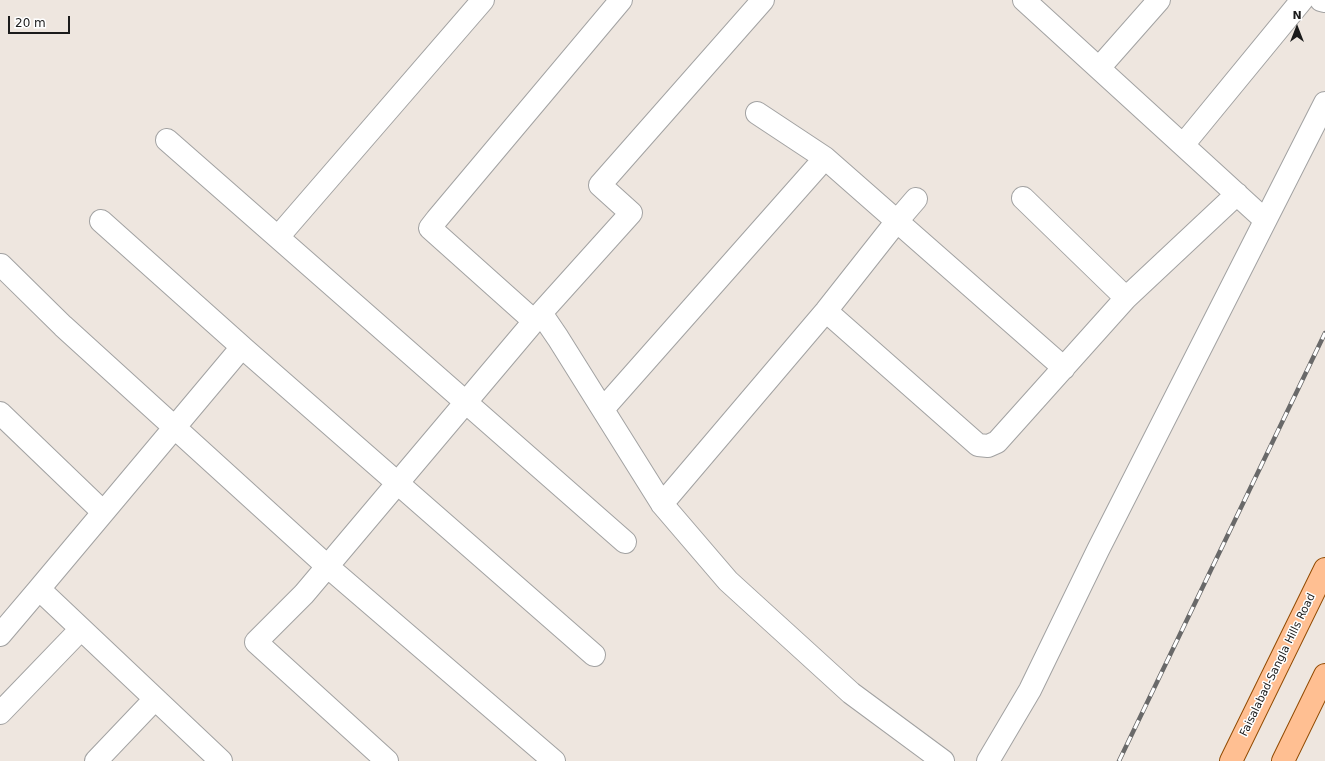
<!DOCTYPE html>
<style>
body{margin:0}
#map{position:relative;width:1325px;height:761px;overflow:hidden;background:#eee6df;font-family:"DejaVu Sans",sans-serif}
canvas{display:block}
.north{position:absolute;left:1277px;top:8px;width:40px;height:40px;-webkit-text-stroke:3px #fff;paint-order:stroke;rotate:0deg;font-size:11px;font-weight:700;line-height:16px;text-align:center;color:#1b1b1b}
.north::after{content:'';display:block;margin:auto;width:14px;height:18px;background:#1b1b1b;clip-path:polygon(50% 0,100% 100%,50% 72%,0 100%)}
.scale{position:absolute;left:8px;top:16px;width:62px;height:18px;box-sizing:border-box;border:2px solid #1b1b1b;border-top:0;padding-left:5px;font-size:12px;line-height:14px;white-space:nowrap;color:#1b1b1b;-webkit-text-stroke:3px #fff;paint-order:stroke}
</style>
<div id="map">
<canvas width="1325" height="761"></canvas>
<div class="north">N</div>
<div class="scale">20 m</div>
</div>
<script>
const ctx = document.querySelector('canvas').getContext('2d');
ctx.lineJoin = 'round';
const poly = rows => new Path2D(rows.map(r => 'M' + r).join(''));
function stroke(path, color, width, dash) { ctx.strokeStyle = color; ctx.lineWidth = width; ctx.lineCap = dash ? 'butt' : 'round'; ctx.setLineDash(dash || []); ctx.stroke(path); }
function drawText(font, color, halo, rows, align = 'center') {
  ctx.font = font + ' "DejaVu Sans",sans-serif'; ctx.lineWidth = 3; ctx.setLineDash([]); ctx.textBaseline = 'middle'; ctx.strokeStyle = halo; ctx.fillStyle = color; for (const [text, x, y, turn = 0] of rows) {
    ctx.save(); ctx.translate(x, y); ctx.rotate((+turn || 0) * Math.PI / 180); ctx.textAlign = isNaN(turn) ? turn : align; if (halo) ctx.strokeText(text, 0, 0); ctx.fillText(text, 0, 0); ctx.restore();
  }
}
const minor = poly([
 [763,0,600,185,631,213,541,313,558,338,662,504,728,581,851,693,943,761],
 [1024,0,1265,220],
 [1321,0,1325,1],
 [1099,68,1159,0],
 [757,113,825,158,1064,368],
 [167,140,625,542],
 [1183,145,1302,0],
 [1023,198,1126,298],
 [278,237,483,0],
 [1,265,63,326,327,566,554,761],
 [826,311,978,445,988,446,997,442,1126,298,1237,194],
 [534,321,430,228,437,219,621,0],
 [242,347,594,655],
 [603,409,825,158],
 [0,413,103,512],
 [662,504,826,311,897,221,916,199],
 [39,589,242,347,101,221],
 [0,635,39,589,221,761],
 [0,713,81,629],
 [96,761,155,699],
 [387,761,256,642,304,594,541,313]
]);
const tertiary = poly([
 [988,761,1030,690,1098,550,1325,103]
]);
const primary = poly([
 [1231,761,1325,569],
 [1283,761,1325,675]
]);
stroke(minor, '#a2a2a2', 24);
stroke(tertiary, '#a2a2a2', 24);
stroke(primary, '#914a00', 24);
stroke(minor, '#fff', 22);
stroke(tertiary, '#fff', 22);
stroke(primary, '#ffbf92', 22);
const rail = poly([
 [1119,761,1325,333]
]);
stroke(rail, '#696969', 4.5);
stroke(rail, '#fff', 3, [9]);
drawText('11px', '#1b1b1b', '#fff', [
 ["Faisalabad-Sangla Hills Road",1278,665,-64]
]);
</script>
